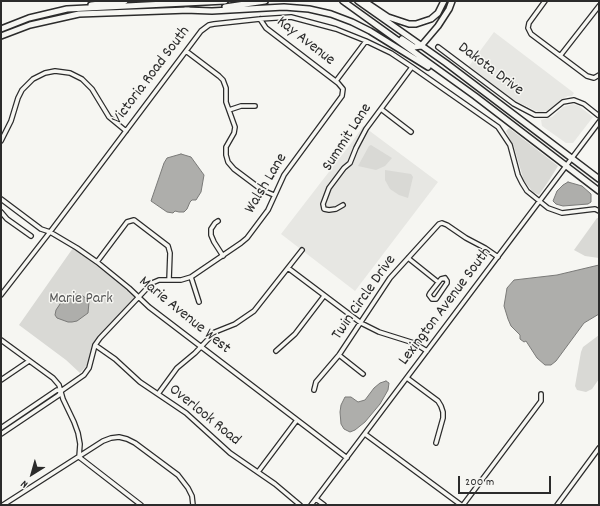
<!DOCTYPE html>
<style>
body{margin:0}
#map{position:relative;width:600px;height:506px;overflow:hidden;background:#f6f6f2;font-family:Dekko,sans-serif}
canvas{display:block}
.frame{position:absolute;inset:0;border:2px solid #2b2b2b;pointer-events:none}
.north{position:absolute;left:12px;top:454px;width:40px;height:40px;-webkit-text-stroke:3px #f6f6f2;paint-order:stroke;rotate:217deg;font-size:11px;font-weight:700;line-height:16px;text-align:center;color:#2b2b2b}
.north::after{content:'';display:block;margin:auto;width:14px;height:18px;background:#2b2b2b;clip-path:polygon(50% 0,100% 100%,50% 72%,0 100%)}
.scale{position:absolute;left:458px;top:476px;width:93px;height:18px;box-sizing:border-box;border:2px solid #2b2b2b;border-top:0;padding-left:5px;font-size:12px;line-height:14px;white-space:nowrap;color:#2b2b2b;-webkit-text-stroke:3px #f6f6f2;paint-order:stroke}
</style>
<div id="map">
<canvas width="600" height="506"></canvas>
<div class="frame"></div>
<div class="north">N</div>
<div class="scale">200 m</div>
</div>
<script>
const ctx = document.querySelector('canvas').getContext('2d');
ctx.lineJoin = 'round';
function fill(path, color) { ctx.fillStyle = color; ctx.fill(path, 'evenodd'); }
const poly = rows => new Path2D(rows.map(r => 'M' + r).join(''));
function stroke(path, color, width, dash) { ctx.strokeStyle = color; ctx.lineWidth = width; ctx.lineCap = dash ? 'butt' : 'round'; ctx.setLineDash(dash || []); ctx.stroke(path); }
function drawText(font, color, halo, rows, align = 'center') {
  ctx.font = font + ' Dekko,sans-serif'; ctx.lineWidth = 3; ctx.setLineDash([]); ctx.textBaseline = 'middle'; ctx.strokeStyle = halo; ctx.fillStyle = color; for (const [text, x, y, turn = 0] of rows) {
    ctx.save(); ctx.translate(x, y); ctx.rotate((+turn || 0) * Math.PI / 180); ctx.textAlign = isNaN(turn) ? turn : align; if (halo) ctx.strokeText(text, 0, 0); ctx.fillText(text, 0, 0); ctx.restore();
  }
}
fill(poly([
 [494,32,574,93,572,96,568,96,562,99,547,111,542,112,538,112,512,99,469,66],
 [573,104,579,106,593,117,573,143,566,143,542,126,541,120,552,117,563,107],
 [363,126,438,182,355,291,281,234,352,142]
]), '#e7e7e3');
fill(poly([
 [509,128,558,166,548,182,539,195,533,192,524,181,514,147,506,131],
 [371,145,392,158,385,166,376,170,358,166,369,146],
 [385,170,411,174,413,177,408,198,399,195,390,189,385,180],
 [597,218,599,218,599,258,585,256,574,250],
 [73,248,122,285,134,296,135,299,95,340,92,348,89,363,80,373,66,360,19,325],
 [599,335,599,379,592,389,586,392,577,390,575,386,581,352,583,347]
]), '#d9d9d5');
const water = poly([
 [181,154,191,157,204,175,201,192,196,200,192,200,190,202,187,209,184,212,179,212,175,211,173,213,167,212,151,201,164,163,167,158,181,154],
 [568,182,582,186,591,194,591,202,588,204,563,206,556,204,553,201,557,191,563,185,568,182],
 [599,265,599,314,584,323,556,361,551,365,545,365,537,358,526,341,524,342,520,339,520,335,511,326,508,319,504,306,507,288,514,280,557,275,599,265],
 [75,294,83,296,88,300,89,302,88,313,77,321,72,322,68,322,57,318,55,315,56,310,62,301,68,296,75,294],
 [386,381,389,383,388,390,380,404,365,422,355,430,350,432,344,429,341,424,340,412,341,405,345,397,351,397,358,402,365,400,374,388,380,383,386,381]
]);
fill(water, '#aeaeab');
stroke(water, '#7a7a78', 1);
const minor = poly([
 [545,1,529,23,528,28,531,34,587,76,594,78,599,75],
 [438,47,514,104,535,115,547,115,563,102,574,100,584,104,599,116],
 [186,51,219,76,223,80,226,88,226,102,235,127,234,133,226,147,226,155,228,162,234,169,262,190,274,195],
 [560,56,599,6],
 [336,81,366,41],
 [381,109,411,132],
 [229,110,241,106,255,106],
 [1,141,11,121,18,98,22,90,33,79,45,73,55,71,70,73,82,79,92,89,109,117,126,131],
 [1,199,41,229,50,232,77,248,97,262,129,288,149,307,347,458],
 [343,205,336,209,329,210,324,209,323,204,329,188,344,168,350,163,356,148,366,129,412,67],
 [1,212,7,219,31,236],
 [218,221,215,223,211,229,211,235,214,242,223,256],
 [408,258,438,282],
 [97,262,127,222,134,220,168,246,170,253,169,280],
 [288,268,361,323,379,332,414,343,427,351],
 [191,277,199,302],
 [445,278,447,281,447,283,436,299,432,299,429,295,430,293,441,279,445,278],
 [1,295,50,232,201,31,209,25,214,24,260,19,291,17,336,29,366,41,391,53,412,67,498,127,510,145,518,175,522,183,527,191,548,208,562,213,595,209,599,211],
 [1,340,53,378,59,385,63,399,74,422,78,433,80,444,79,457,141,505],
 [95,345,115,359,140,382,186,413,230,453,275,484,300,505],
 [276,351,295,334,324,296],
 [339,355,363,374],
 [407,378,438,401,441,406,443,412,443,418,436,443],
 [1,380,29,361],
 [314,390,316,382,339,355,390,278,439,224,442,223,447,225,466,238,485,248,498,257],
 [158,394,177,368,195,353,215,332,235,324,254,311,302,250],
 [1,428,57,390,61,391],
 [1,434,59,395,61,391,84,375,89,368,95,345,100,338,152,283,159,280,181,280,191,277,241,243,247,238,268,210,284,175,342,96,343,89,338,83,266,28,260,19],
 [365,434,461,505],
 [258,472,297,420],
 [316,499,324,505],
 [3,505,103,441,111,438,119,437,127,439,135,443,178,475,188,488,192,496,193,505],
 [311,505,599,122],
 [463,505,541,401,541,394],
 [557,505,599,448]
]);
const highway = poly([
 [343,1,475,96,599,191],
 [358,1,446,63,599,179],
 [364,1,388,17,409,24,416,24,431,19,438,13,444,1],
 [91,5,125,1],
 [225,7,265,1],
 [185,10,212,11,284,7,309,9,331,14,352,22,370,31,428,67],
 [1,29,29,18,67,9,225,1],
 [1,36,30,25,79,14,189,10],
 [402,39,414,47,421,46,438,26,449,9,452,1]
]);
stroke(minor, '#2b2b2b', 6);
stroke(highway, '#2b2b2b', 8);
stroke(minor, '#f6f6f2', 3.5);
stroke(highway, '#f6f6f2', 5);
drawText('16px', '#2b2b2b', '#f6f6f2', [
 ["Kay Avenue",305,42,38],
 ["Dakota Drive",490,70,37],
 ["Victoria Road South",152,76,-53],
 ["Summit Lane",348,138,-57],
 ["Walsh Lane",267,184,-59],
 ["Twin Circle Drive",365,298,-55],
 ["Lexington Avenue South",446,307,-53],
 ["Marie Avenue West",184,316,39],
 ["Overlook Road",204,416,39]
]);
drawText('16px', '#565656', '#f6f6f2', [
 ["Marie Park",81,300]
]);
</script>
